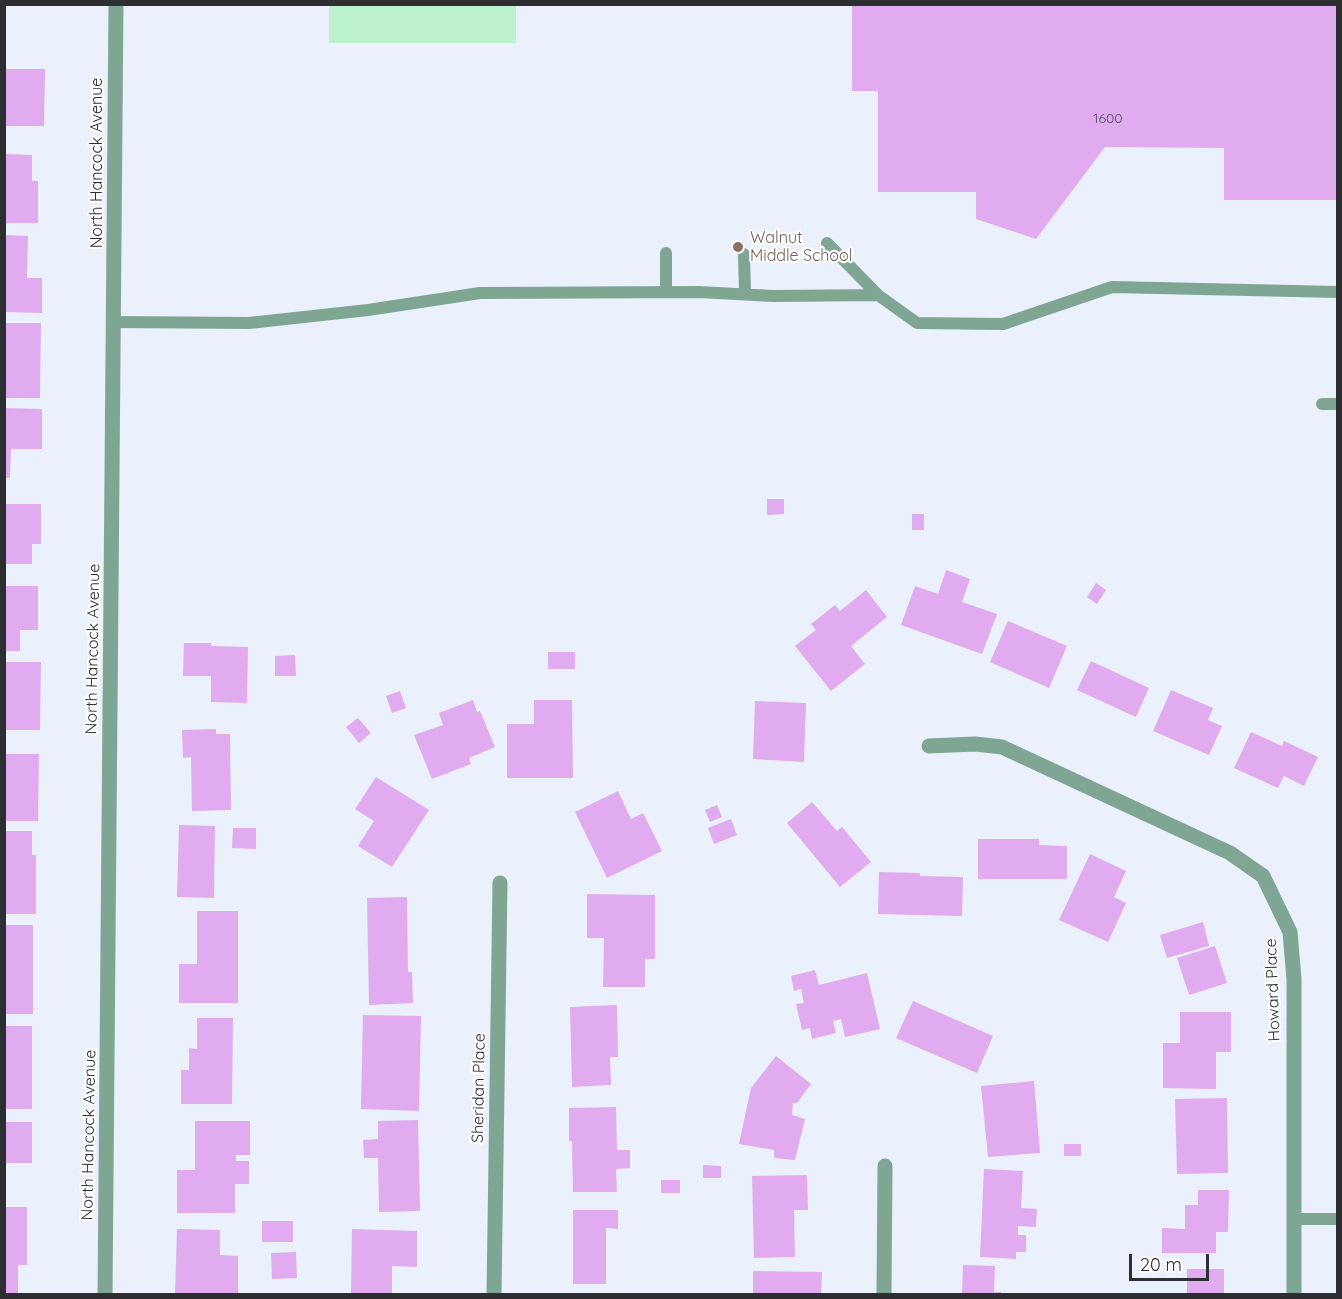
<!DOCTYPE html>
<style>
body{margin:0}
#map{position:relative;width:1342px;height:1299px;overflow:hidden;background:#eaf1fc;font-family:Quicksand,sans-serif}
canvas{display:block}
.frame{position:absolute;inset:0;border:6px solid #2c2e32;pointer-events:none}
.scale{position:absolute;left:1129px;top:1254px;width:80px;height:27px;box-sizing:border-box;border:3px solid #2c2e32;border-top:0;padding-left:8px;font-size:18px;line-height:21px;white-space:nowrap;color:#2c2e32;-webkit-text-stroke:4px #fefefe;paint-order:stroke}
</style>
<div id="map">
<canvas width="1342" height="1299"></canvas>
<div class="frame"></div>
<div class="scale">20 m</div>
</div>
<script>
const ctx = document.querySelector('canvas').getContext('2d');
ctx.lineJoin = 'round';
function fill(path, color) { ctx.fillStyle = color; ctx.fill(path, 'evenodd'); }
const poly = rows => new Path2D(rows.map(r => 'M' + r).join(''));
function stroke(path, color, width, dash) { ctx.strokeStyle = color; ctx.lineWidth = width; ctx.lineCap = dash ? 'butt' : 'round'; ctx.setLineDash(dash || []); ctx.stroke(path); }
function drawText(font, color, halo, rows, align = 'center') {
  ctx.font = font + ' Quicksand,sans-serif'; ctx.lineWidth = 4.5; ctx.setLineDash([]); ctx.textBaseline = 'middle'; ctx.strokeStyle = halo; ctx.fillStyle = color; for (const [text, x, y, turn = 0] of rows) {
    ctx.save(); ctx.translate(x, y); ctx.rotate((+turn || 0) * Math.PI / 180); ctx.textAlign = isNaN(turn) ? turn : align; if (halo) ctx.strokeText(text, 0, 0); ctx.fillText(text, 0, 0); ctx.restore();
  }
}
fill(poly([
 [329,5,516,5,516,43,329,43]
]), '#bdf0cf');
fill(poly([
 [852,4,1338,4,1338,200,1224,200,1224,148,1105,147,1036,239,976,219,976,192,878,192,878,91,852,91],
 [4,69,45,69,44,126,4,126],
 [4,154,32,155,32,181,38,181,38,223,4,223],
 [4,235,28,236,27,278,42,278,42,313,4,312],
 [4,323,41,323,40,398,4,398],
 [4,408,42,409,42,449,11,449,10,478,4,478],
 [767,499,784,499,784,514,767,515],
 [4,504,41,504,41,544,32,544,32,564,4,564],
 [912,514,924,514,924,530,912,530],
 [946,570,970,579,962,602,997,614,982,654,901,625,915,586,938,594],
 [1096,583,1106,590,1097,604,1087,597],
 [4,586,38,586,38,630,20,630,20,651,4,651],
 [866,590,887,617,851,646,865,664,831,691,795,646,816,630,811,624,835,605,840,611],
 [1008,621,1067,646,1049,688,990,662],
 [184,643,211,643,211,646,248,647,247,703,211,702,211,676,183,676],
 [548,652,575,652,575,669,548,669],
 [295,655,296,676,275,676,275,656],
 [1091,661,1149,688,1136,717,1077,690],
 [4,662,41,662,40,730,4,730],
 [1171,690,1213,708,1208,720,1222,726,1209,755,1153,731],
 [400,691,406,708,392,713,386,696],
 [473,700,477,712,480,711,495,747,469,758,471,764,432,779,414,735,443,725,439,713],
 [534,700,572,700,573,778,507,778,507,724,534,724],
 [755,701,806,703,804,762,753,759],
 [358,718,371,733,359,743,346,727],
 [216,729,216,734,230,734,231,810,192,811,191,757,183,758,182,730],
 [1251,732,1282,746,1284,741,1318,757,1304,786,1284,776,1278,788,1234,768],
 [4,754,39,754,38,821,4,821],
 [376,777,429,810,392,867,358,846,374,821,355,809],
 [618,791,631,819,643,813,662,851,607,878,575,812],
 [812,802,837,831,842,827,871,862,840,887,787,823],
 [717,805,722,817,710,822,705,810],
 [731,819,737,835,714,844,708,828],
 [179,825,215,826,214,898,177,897],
 [233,828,256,828,256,849,232,848],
 [4,831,32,831,32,855,36,855,36,914,4,914],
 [978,839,1039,839,1039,845,1067,846,1067,879,978,879],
 [1090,854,1126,871,1114,897,1126,903,1108,942,1059,920],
 [879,872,920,873,920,876,963,877,962,916,878,914],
 [587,894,655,895,655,959,645,959,645,987,603,987,604,938,587,938],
 [407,897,408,972,412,972,413,1003,369,1005,367,898],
 [197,911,238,911,238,1003,179,1003,179,964,197,964],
 [1203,922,1209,946,1167,958,1160,935],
 [4,925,33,925,33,1014,4,1014],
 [1215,946,1227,983,1189,995,1177,958],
 [815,970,819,985,867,973,880,1029,845,1037,841,1019,833,1021,836,1033,812,1039,810,1028,802,1030,796,1004,804,1003,801,989,794,991,791,976],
 [913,1001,993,1036,977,1073,896,1038],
 [617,1005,618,1057,610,1057,611,1085,572,1087,570,1007],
 [1180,1012,1231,1012,1231,1052,1216,1052,1216,1089,1163,1088,1163,1043,1180,1043],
 [363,1015,421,1016,419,1111,361,1109],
 [197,1018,233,1018,232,1104,181,1104,181,1070,189,1070,189,1048,197,1049],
 [4,1026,32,1026,32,1109,4,1109],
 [776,1056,811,1084,797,1103,793,1103,792,1115,805,1119,795,1160,774,1158,774,1150,739,1144,751,1088],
 [1034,1081,1040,1153,988,1157,981,1086],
 [1227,1098,1228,1173,1177,1174,1175,1099],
 [616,1107,617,1150,630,1150,630,1168,616,1169,617,1192,573,1192,572,1141,569,1141,569,1108],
 [418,1120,420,1211,379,1212,378,1158,364,1158,363,1140,378,1139,378,1121],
 [195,1121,250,1121,250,1155,236,1155,236,1161,249,1161,249,1184,235,1184,235,1213,177,1213,177,1170,195,1170],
 [4,1122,32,1122,32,1163,4,1163],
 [1064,1144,1081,1144,1081,1156,1064,1156],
 [703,1165,721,1166,721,1178,703,1178],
 [984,1169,1023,1171,1021,1208,1037,1209,1036,1227,1018,1226,1018,1235,1026,1235,1026,1252,1016,1252,1016,1259,980,1257],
 [807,1175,808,1210,794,1210,795,1257,754,1258,752,1176],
 [661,1180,680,1180,680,1193,661,1193],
 [1198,1190,1229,1190,1228,1232,1216,1232,1216,1253,1162,1253,1162,1228,1185,1229,1185,1205,1198,1205],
 [4,1207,27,1207,27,1265,18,1265,18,1294,4,1294],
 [573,1210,618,1210,618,1229,606,1228,606,1284,573,1284],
 [262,1221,293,1221,293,1242,262,1242],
 [177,1229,220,1230,220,1255,238,1256,238,1294,175,1294],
 [352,1229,417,1231,417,1267,392,1266,392,1294,351,1294],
 [296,1252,297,1278,272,1279,271,1253],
 [963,1265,995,1266,994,1292,1001,1292,1001,1294,962,1294],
 [1187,1269,1224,1269,1224,1294,1187,1294],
 [753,1271,822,1272,821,1294,753,1294]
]), '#e0abef');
stroke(poly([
 [827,243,878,295],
 [744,254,745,293],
 [666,292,666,253],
 [114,322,249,323,368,310,480,293,699,292,773,296,878,295,917,323,1003,324,1112,287,1338,292],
 [1322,404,1338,404],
 [1294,1219,1338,1219]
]), '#7fa593', 12);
stroke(poly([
 [929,746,975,744,1002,747,1230,853,1263,876,1290,932,1294,979,1294,1294],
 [105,1294,116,4],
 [494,1294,500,883],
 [884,1294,885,1166]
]), '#7fa593', 15);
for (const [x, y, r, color] of [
 [738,247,6,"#8d6e63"]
]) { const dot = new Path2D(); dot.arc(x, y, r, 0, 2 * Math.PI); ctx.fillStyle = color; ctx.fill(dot); stroke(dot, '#fefefe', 2); }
drawText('14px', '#594d61', null, [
 ["1600",1108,119]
]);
drawText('16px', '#2c2e32', '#fefefe', [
 ["North Hancock Avenue",97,163,-90],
 ["North Hancock Avenue",93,649,-89],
 ["Howard Place",1273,990,-92],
 ["Sheridan Place",479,1088,-89],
 ["North Hancock Avenue",89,1135,-89]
]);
drawText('16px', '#785e54', '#fefefe', [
 ["Walnut",750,238],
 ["Middle School",750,256]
], 'left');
</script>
